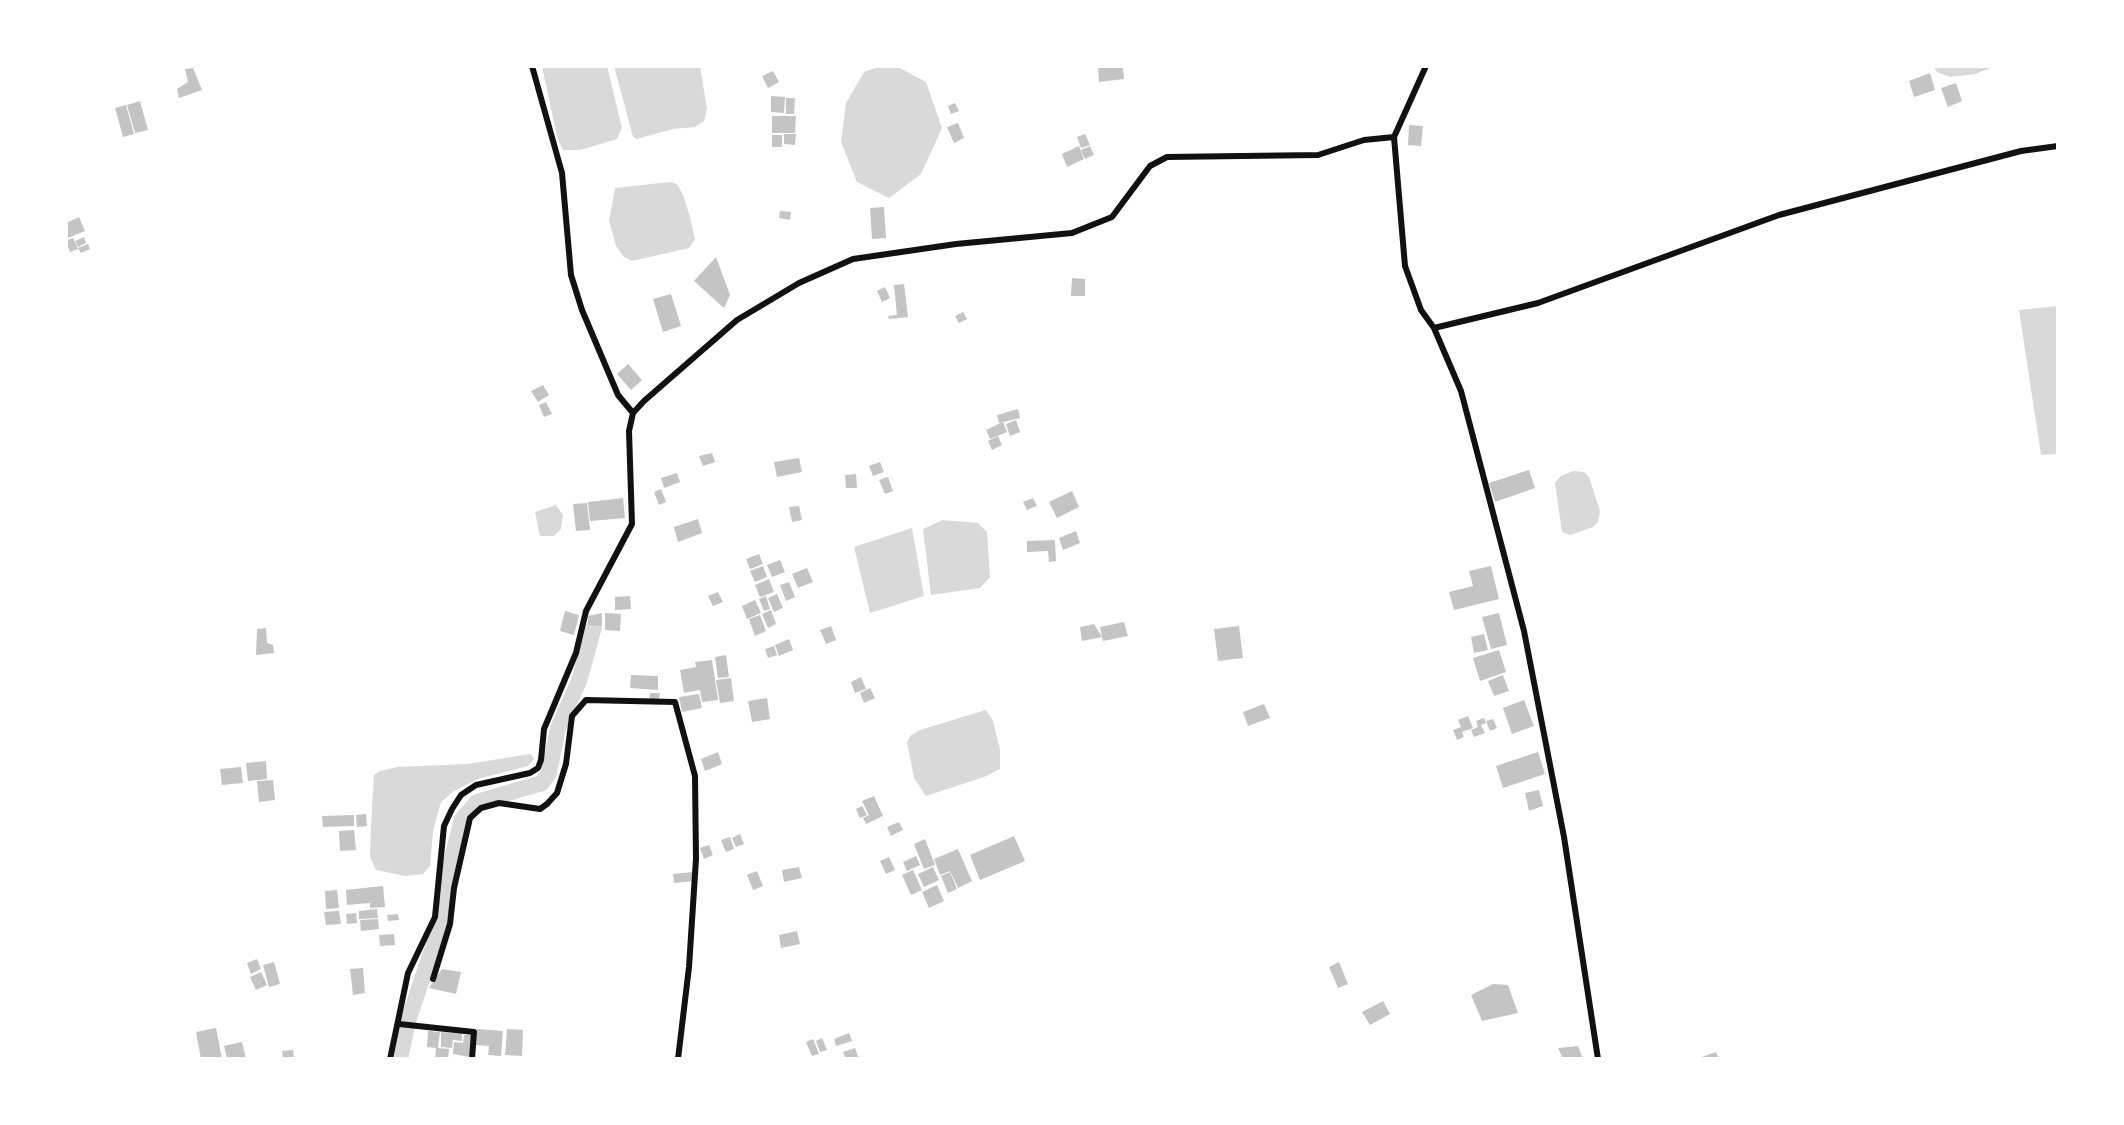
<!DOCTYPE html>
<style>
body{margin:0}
#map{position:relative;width:2124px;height:1125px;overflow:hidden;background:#fff;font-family:Figtree,sans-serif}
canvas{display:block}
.frame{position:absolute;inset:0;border:68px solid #fff;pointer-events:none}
</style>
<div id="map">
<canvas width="2124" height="1125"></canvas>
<div class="frame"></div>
</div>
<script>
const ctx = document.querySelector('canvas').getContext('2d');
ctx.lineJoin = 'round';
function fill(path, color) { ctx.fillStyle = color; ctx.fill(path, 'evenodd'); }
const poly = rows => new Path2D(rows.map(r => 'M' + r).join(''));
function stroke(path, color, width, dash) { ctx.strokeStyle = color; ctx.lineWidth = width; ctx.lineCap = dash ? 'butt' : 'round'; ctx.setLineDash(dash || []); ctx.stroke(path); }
fill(poly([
 [542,66,607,66,622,128,617,139,580,150,563,150,557,137],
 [614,66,700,66,707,109,704,121,695,127,673,129,637,139,633,137],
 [881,66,896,66,926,82,942,128,921,174,889,198,857,182,841,142,846,103,864,72],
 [1933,66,1996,66,1975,74,1950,77,1937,72],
 [670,182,677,184,683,195,690,217,695,239,689,248,632,261,624,257,616,246,609,221,615,188],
 [2058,306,2058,454,2041,455,2019,310],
 [1573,471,1584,472,1589,477,1600,511,1598,522,1593,527,1570,535,1562,532,1555,483,1561,476],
 [556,505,563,515,561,529,554,536,540,536,535,512],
 [943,520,978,523,987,532,990,577,980,588,931,595,923,529],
 [912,528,924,596,870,613,854,547],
 [986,710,993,721,1000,750,1000,769,984,777,926,796,914,778,907,742,910,736,920,730],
 [531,754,534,759,528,766,478,779,454,791,441,802,433,831,430,866,423,874,406,876,376,870,370,857,371,827,374,775,380,771,397,767,467,764]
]), '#d9d9d9');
stroke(poly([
 [400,1059,408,1021,437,935,445,886,462,819,477,802,542,783,549,773,558,728,579,681,594,627]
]), '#d9d9d9', 16);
fill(poly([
 [1098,66,1123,66,1124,79,1099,82],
 [193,68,202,90,179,98,177,89,188,82,185,69],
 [773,71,779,82,768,88,762,76],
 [1930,73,1935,90,1914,97,1909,81],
 [1956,83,1962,101,1948,107,1941,88],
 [771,96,785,97,784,113,771,112],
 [786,98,795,98,794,114,786,114],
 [140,101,148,130,135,133,127,105],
 [955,103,959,111,951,114,948,106],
 [126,105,134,134,123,137,115,108],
 [772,116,796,116,795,133,772,133],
 [958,123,964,138,954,143,947,127],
 [1409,125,1423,126,1421,146,1408,145],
 [784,134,796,134,795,145,784,144],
 [1085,134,1090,145,1081,148,1077,137],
 [772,135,782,135,782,147,772,147],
 [1079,146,1084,159,1067,167,1062,154],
 [1090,146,1094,155,1085,159,1081,150],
 [884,207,886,238,872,239,870,208],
 [780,211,791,212,790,220,779,218],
 [79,217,85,231,68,238,66,223],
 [84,237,86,243,78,247,75,241],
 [73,238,78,249,70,252,66,241],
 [88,244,90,249,81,253,78,248],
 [716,257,730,295,724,308,694,281],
 [1072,278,1085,279,1085,296,1071,296],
 [904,284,908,317,889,319,888,316,897,315,894,285],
 [885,287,890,298,882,302,877,291],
 [671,294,681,326,663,332,653,299],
 [963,312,967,319,959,323,955,316],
 [628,364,642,380,631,390,617,374],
 [543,385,549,395,538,402,531,391],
 [546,402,552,414,544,417,539,405],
 [1018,409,1020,418,999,423,997,415],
 [1016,420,1020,432,1010,436,1006,424],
 [1003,422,1007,432,990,439,986,430],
 [998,436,1002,445,992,450,988,441],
 [712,453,715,462,703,466,699,456],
 [799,458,802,472,777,477,774,462],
 [880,462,884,472,873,476,869,466],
 [1529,470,1535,488,1495,502,1489,483],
 [677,473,680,482,664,488,661,478],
 [856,474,857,488,846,488,845,475],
 [888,477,893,491,885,494,879,480],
 [661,489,666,502,659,505,654,492],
 [1072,491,1079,507,1057,518,1049,502],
 [623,498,625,518,590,521,588,502],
 [1033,498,1037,506,1027,510,1023,502],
 [587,503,590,530,576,531,573,504],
 [799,506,802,520,792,522,789,507],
 [698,519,702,533,678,542,674,527],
 [1076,531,1080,543,1063,550,1059,538],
 [1055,540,1056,561,1049,562,1048,551,1027,552,1027,541],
 [759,554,763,564,750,569,746,559],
 [780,560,785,572,772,577,767,565],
 [763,566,767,577,755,582,750,571],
 [1491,566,1499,599,1454,610,1449,592,1473,586,1469,571],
 [807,568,813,582,798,588,792,574],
 [769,579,774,592,760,597,755,585],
 [789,582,795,597,786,601,780,585],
 [718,592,723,602,713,606,708,596],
 [777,594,783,608,774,612,768,598],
 [630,596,631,609,615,610,615,597],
 [766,596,770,609,764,611,759,599],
 [755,600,761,613,747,619,742,606],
 [771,610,776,624,768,628,762,614],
 [565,611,579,615,574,635,560,631],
 [602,613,602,626,588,625,588,616],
 [605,613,621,614,620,631,605,630],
 [1499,613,1507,645,1491,649,1482,617],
 [760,615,766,631,755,636,749,619],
 [1124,622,1128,636,1103,641,1102,637,1082,641,1080,627,1094,624,1102,637,1100,627],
 [831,626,836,640,826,644,820,630],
 [1239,626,1243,658,1218,661,1214,629],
 [266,628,267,643,273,645,274,653,256,655,257,629],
 [1484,634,1488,650,1474,653,1471,637],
 [789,639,793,650,779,656,775,645],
 [774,646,777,655,768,658,765,649],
 [1499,650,1506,672,1480,681,1473,658],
 [726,655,729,677,718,678,715,657],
 [712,660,718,700,702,702,700,690,684,693,680,670,696,667,695,662],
 [631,675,658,676,658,690,630,688],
 [1503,675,1509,691,1494,696,1488,681],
 [861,677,866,689,855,693,851,682],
 [731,678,734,701,720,703,716,680],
 [870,688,875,698,864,703,860,693],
 [650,693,660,693,659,700,649,700],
 [699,694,702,708,682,712,679,697],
 [767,698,770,719,752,722,748,701],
 [1524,700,1534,726,1512,734,1503,708],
 [1264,704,1270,718,1248,726,1243,712],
 [1468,716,1473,728,1462,732,1464,737,1457,740,1453,730,1461,727,1458,720],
 [1484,718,1486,723,1481,725,1485,733,1474,737,1471,730,1478,727,1476,721],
 [1493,719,1497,728,1490,731,1486,721],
 [718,752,722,764,705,771,701,759],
 [1538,752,1545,774,1503,788,1496,766],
 [266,761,267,779,248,781,246,763],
 [241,767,243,783,222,785,220,769],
 [273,780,275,800,259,802,257,781],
 [1539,790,1543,806,1529,811,1525,793],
 [874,796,883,816,866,824,863,818,869,815,862,801],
 [862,806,867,815,860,818,856,809],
 [366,814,367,826,357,827,356,815],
 [354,815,354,826,323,827,322,816],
 [899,822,903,830,891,836,887,827],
 [354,830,356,850,340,851,339,831],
 [740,834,744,844,736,847,732,838],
 [1014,836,1025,861,980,880,970,855],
 [730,837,734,849,726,852,721,840],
 [925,839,935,865,924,869,914,844],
 [709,845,713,855,704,859,700,848],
 [958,849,972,881,958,888,950,871,940,875,934,859],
 [916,856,920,865,907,871,903,862],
 [889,857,895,870,886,874,880,861],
 [799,867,802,878,784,882,782,870],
 [933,867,939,880,924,887,918,874],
 [913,870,922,890,911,895,902,875],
 [757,871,763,886,753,890,747,875],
 [693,872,694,881,674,883,673,874],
 [950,872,957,889,948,893,941,876],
 [937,885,944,901,929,908,922,892],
 [383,886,385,907,370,908,370,903,347,905,346,890],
 [337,890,339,908,326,909,325,891],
 [377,909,378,918,359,919,359,911],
 [339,911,341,924,326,925,324,912],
 [356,913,357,923,347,924,346,914],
 [398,914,399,920,388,921,387,915],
 [378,919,379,929,361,931,360,920],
 [797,931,800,944,781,948,779,935],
 [394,934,395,945,380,946,379,935],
 [257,959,261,969,251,974,247,963],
 [274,962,280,984,269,987,263,965],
 [1339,962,1348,984,1338,988,1329,967],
 [363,968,365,993,353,995,350,969],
 [442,969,461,972,456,994,429,988],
 [261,972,267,985,256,990,250,977],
 [1493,984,1508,985,1518,1013,1482,1021,1471,995],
 [1383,1001,1390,1014,1370,1025,1362,1012],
 [216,1028,222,1059,201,1059,196,1032],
 [477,1029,503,1031,501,1056,488,1055,489,1046,476,1045],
 [507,1029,523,1030,522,1056,505,1055],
 [428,1031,440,1032,438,1048,449,1049,448,1059,435,1059,436,1048,427,1047],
 [441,1032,462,1034,462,1041,453,1040,452,1048,441,1047],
 [849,1033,852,1041,836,1046,834,1039],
 [464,1035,472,1035,470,1057,453,1054,454,1042,463,1043],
 [822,1038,827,1050,820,1052,816,1041],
 [813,1039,819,1054,812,1056,806,1042],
 [242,1042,246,1059,227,1059,224,1046],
 [1578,1046,1583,1059,1563,1059,1558,1048],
 [855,1048,859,1059,846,1059,843,1052],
 [293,1050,294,1059,283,1059,282,1051],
 [1716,1052,1719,1059,1696,1059]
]), '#c4c4c4');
stroke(poly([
 [532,66,562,173,571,275,582,310,618,395,633,413],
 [1426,66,1394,137,1405,266,1421,310,1434,328],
 [433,979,450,924,454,888,470,818,481,808,499,803,540,809,547,804,557,793,566,764,572,716,586,700,675,702,695,776,696,859,689,967,678,1059],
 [399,1024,474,1032,472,1059],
 [390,1059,408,973,435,917,444,826,452,809,461,795,476,785,530,773,538,768,541,760,544,729,576,653,586,611,632,524,629,431,633,413,644,401,737,320,799,283,853,259,956,244,1072,233,1112,217,1150,166,1167,157,1318,155,1364,140,1394,137],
 [1598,1059,1564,837,1524,631,1461,391,1434,328,1538,303,1779,215,2021,151,2058,146]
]), '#111', 6);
</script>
